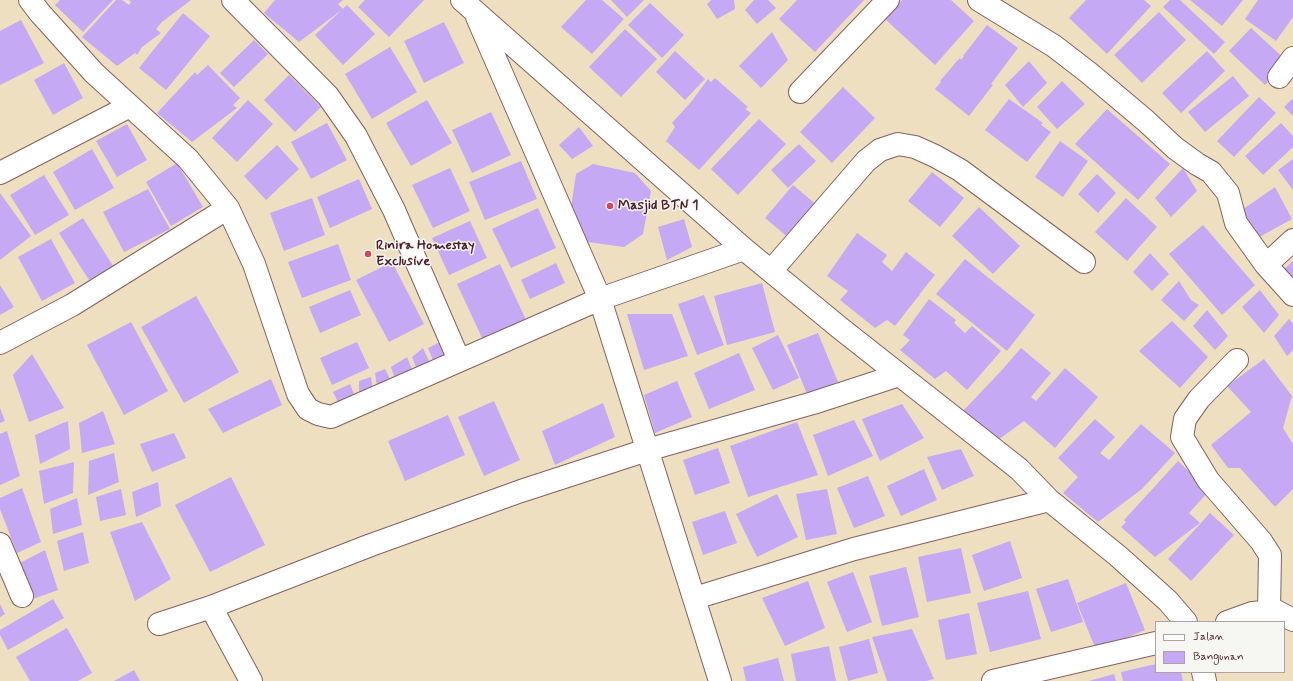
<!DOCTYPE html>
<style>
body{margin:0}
#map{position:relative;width:1293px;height:681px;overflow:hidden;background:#eedfc0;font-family:Mynerve,sans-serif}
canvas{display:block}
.legend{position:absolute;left:1155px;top:621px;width:130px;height:52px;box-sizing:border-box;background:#f6f6f2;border:1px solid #b1a0a2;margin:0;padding:5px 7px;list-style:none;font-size:12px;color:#4a1f2b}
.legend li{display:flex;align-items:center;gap:8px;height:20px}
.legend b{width:20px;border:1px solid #b1a0a2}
</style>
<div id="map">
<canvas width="1293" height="681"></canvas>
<ul class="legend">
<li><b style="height:5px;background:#fff"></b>Jalan</li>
<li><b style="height:11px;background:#c6a9f4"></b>Bangunan</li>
</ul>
</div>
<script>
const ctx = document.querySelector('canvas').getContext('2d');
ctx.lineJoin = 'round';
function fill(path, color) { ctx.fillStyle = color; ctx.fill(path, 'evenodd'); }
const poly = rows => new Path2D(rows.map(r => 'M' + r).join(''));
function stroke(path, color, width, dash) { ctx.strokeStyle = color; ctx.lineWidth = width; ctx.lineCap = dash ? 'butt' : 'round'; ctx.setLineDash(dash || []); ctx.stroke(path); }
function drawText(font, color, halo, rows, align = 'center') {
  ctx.font = font + ' Mynerve,sans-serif'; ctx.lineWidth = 3; ctx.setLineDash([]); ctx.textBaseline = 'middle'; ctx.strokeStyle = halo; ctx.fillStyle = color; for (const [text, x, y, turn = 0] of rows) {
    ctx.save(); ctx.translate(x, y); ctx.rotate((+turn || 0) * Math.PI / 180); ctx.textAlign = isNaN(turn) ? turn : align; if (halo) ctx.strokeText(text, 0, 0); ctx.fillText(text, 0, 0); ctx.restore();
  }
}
fill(poly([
 [60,0,113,0,83,32,55,5],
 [116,0,122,0,129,5,131,2,129,0,191,0,162,22,156,29,161,33,142,47,137,55,135,53,117,66,82,37],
 [275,0,343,0,338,4,343,9,299,42,264,13],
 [365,0,424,0,389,37,358,7],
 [586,0,602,0,624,19,592,54,561,27],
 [611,0,644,0,627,17],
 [711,0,734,0,735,9,717,19,707,4],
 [754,0,768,0,776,8,757,24,745,10],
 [797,0,864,0,815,52,779,19],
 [902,0,951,0,974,21,935,65,885,19],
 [1086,0,1144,0,1151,6,1107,54,1069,18],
 [1170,0,1180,0,1225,42,1214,54,1163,7],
 [1190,0,1243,0,1222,26],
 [1258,0,1293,0,1293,17,1276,41,1245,19],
 [650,3,684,35,662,58,628,25],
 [347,5,375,34,343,65,315,35],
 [1159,12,1186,40,1142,83,1114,55],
 [183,13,210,36,166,90,139,68],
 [21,20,44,63,0,85,0,31],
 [444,22,464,63,424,83,404,41],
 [987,25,1018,48,991,84,993,85,969,116,935,89,941,82,940,81,957,61,960,58,961,60,964,56,963,56],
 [1251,28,1288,62,1265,85,1229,51],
 [625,29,657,59,621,97,589,67],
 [772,32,788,60,761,88,739,66],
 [254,40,268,54,234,87,220,73],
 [390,47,417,92,372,119,345,74],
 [675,51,705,79,685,100,656,72],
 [1207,51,1225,71,1181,113,1162,93],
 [1029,61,1047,83,1023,107,1005,85],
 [64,63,83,98,53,115,34,80],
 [208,65,240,98,233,105,237,108,192,142,157,113,195,72,197,75],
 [289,75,321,107,295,132,264,100],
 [1233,76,1249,96,1205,132,1188,112],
 [715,78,748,107,745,109,751,113,699,170,666,141,675,127,672,123,691,102,708,79,711,82],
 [1062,81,1085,104,1057,129,1037,107],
 [843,87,875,118,832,163,800,132],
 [1259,97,1276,113,1234,157,1217,141],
 [1293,98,1293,116,1284,107],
 [1009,99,1043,123,1041,125,1051,132,1027,162,985,130],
 [248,100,273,124,237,162,212,138],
 [427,100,452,143,411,166,386,123],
 [1107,109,1170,164,1138,200,1075,144],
 [491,112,511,155,472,173,452,130],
 [759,119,786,144,738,195,711,169],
 [327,123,347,160,311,179,291,142],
 [1281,123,1293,136,1293,147,1263,175,1245,156],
 [127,124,147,160,117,177,96,141],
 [579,127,593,146,572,159,559,145],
 [1060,141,1088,161,1063,197,1035,177],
 [799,144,816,161,788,188,771,170],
 [277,145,299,169,266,200,244,176],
 [92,149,114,188,75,210,53,172],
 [1293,159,1293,190,1278,170],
 [521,161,537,199,485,220,469,182],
 [177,163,203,207,171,226,146,182],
 [593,164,635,173,651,191,643,234,624,247,588,242,569,221,576,174],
 [450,168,470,211,433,228,412,185],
 [1183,168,1197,191,1171,217,1155,198],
 [932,172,964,198,940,227,908,201],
 [1097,174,1116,193,1098,213,1078,194],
 [44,175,69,215,35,235,10,195],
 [359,179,372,209,330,228,317,197],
 [793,185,818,206,790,239,765,218],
 [1275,187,1292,219,1254,240,1242,210],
 [148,189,170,229,124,252,103,212],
 [0,193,31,236,0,260],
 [312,198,325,235,284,251,270,213],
 [1126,198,1157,227,1127,261,1095,232],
 [979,207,1020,246,993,274,952,236],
 [538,208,556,248,511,268,492,229],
 [83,218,113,266,89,280,59,233],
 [684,219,692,247,667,260,658,227],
 [470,221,487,258,449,275,432,238],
 [1203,225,1255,285,1222,315,1169,254],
 [857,233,887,255,882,262,892,271,906,252,935,275,919,295,920,295,917,298,895,326,887,320,875,328,840,300,848,291,827,276],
 [51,239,75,283,42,301,18,257],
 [338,244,351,280,302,298,288,262],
 [1150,253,1169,274,1152,291,1133,272],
 [965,259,1035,315,1007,351,936,294],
 [1293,261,1293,279,1284,269],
 [392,262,424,324,389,342,356,280],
 [556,263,565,283,530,299,521,280],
 [500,264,527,322,484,342,457,284],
 [1179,281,1191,300,1199,305,1184,321,1161,300],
 [762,283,775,332,727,345,714,296],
 [0,285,14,307,0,315],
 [350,290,361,315,320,333,309,307],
 [1260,290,1279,315,1264,333,1242,307],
 [704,295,724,345,697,355,678,304],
 [196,296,239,372,184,403,141,327],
 [929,299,956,320,954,323,965,333,972,326,1001,351,967,390,946,371,935,379,900,350,910,340,903,335],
 [1207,310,1228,336,1215,350,1193,326],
 [627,314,672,314,688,356,644,370],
 [1289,319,1293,324,1293,350,1287,356,1274,336],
 [1172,321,1208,357,1180,388,1139,351],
 [131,322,168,391,124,415,87,345],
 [818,333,838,382,807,394,787,345],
 [778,335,799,378,773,390,752,348],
 [444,340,450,359,434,363,428,348],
 [357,342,369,368,332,385,320,358],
 [423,348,430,363,417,370,412,357],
 [1021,348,1051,373,1031,397,1036,401,1065,368,1098,397,1055,448,1024,421,998,440,963,411,1001,371],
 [739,353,755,390,709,409,694,373],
 [32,354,64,408,29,422,13,375],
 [407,357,414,374,396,382,391,367],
 [1264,359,1292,396,1283,428,1293,444,1293,489,1275,507,1240,468,1228,468,1211,445,1251,412,1227,386],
 [385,369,392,383,377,387,375,373],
 [371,377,373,391,359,394,359,381],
 [271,379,282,405,223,433,208,409],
 [677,381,692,417,655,433,644,395],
 [350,384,356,399,340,406,333,392],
 [494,401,520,460,484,476,458,417],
 [603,403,615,437,555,465,542,431],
 [902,404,924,438,880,461,862,419],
 [0,408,5,421,0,423],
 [103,411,115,444,82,453,79,423],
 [448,415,465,455,405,481,388,441],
 [1095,419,1115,437,1100,453,1109,460,1141,424,1175,453,1142,489,1098,522,1063,493,1078,477,1058,458],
 [854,420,873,456,828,476,813,435],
 [68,421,70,449,40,464,35,435],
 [797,422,818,475,748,497,730,446],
 [7,431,20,476,0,485,0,434],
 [174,433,186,458,152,472,140,444],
 [718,448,730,483,695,495,683,460],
 [961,449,974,476,942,490,927,457],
 [114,453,119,482,88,495,89,461],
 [1178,461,1209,491,1189,513,1200,523,1155,557,1121,527,1126,522,1124,520],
 [74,462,73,493,44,504,39,471],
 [924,469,937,500,901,516,887,486],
 [868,476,885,516,854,528,837,488],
 [231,477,265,545,210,572,175,505],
 [158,482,161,506,136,517,132,492],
 [22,488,41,542,17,553,0,509,0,498],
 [121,489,126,515,100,521,96,497],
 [827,489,837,534,806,540,796,494],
 [777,494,798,537,757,557,736,514],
 [77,498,82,525,53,534,50,509],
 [725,511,737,543,703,555,692,522],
 [1210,513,1234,535,1191,581,1168,559],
 [142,522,171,579,135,601,110,532],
 [83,532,89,563,64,571,57,541],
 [1010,541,1022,578,984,591,972,555],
 [961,548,971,593,927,602,918,557],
 [45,550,58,590,30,600,16,565],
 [906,567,919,617,882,626,869,576],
 [853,572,872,622,847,632,827,582],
 [1068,579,1083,622,1051,632,1036,589],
 [808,581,825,628,785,646,762,598],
 [1126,583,1145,630,1096,650,1077,603],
 [1028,591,1041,639,990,652,977,603],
 [53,599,64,618,8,650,0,635,0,630],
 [0,604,5,614,0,617],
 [969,613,977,654,946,660,938,620],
 [67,628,92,673,78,681,30,681,16,657],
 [912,629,934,679,926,681,887,681,872,637],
 [869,639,878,673,848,681,839,647],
 [829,646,836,681,796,681,791,654],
 [778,658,784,681,746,681,743,667],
 [1156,664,1156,672,1181,672,1183,681,1123,681,1121,672],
 [134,670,140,681,114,681],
 [1114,674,1116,681,1089,681]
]), '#c6a9f4');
const minor = poly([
 [30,0,40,13,94,73,188,159,228,208,254,264,298,394,308,409,318,414,331,417,600,299,744,249],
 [233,0,328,96,356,136,394,210,459,360],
 [462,0,744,249,840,328,1019,469,1049,500,1118,556,1168,601,1186,622],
 [979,0,1054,46,1089,73,1146,121,1175,148,1197,164,1211,172,1228,193,1236,223,1266,265,1293,295],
 [477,17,600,299,720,681],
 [1279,77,1293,58],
 [800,92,888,0],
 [0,173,130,106],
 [1266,265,1293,240],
 [771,271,866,161,880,150,898,144,915,147,935,156,960,170,1084,262],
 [0,343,72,305,228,208],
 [1237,360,1199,399,1185,419,1182,437,1208,480,1261,541,1270,555,1269,611],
 [0,544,22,596],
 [695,598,854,549,1049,500],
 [211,607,251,681],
 [1227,622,1252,613,1276,611,1293,620],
 [159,624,211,607,371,545,521,491,647,450,813,403,899,375],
 [1203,672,1205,681],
 [993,681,1156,643]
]);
stroke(minor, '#83625f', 24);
stroke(minor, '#fff', 22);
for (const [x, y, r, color] of [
 [610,206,4,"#d1495b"],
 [368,254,4,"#d1495b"]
]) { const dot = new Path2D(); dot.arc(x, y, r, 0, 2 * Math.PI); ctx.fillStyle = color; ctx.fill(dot); stroke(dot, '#f6f6f2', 1.5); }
drawText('bold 14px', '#4a1f2b', '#f6f6f2', [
 ["Masjid BTN 1",618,206],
 ["Rinira Homestay",376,246],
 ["Exclusive",376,262]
], 'left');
</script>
